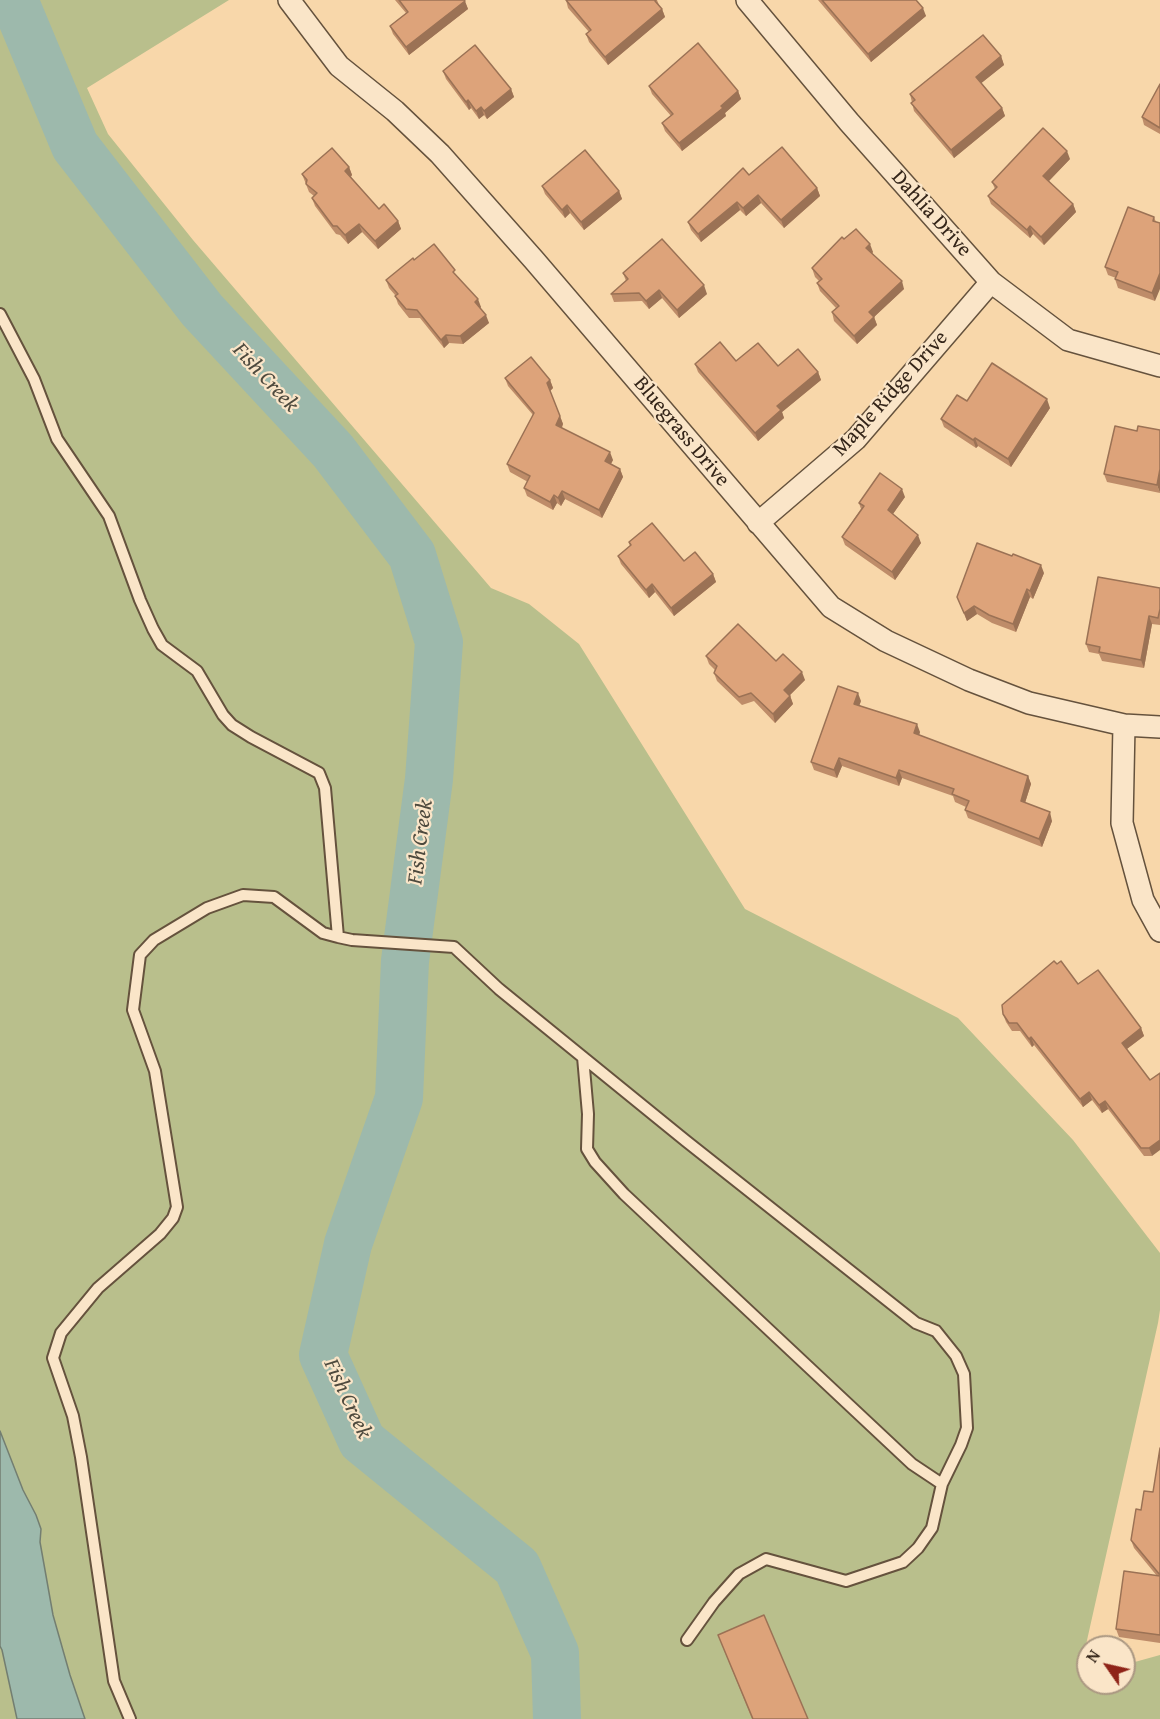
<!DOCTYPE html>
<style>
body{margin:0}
#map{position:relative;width:1160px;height:1719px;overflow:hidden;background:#f8d7aa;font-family:"Gentium Book Plus",serif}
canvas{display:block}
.north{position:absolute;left:1076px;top:1635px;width:60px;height:60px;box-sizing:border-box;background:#fae5c8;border:2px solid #ab9882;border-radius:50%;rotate:304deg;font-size:16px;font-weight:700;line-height:24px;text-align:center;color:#342519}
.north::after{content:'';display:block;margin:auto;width:21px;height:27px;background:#8f2418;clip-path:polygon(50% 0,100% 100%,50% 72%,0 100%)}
</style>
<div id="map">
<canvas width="1160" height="1719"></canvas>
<div class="north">N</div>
</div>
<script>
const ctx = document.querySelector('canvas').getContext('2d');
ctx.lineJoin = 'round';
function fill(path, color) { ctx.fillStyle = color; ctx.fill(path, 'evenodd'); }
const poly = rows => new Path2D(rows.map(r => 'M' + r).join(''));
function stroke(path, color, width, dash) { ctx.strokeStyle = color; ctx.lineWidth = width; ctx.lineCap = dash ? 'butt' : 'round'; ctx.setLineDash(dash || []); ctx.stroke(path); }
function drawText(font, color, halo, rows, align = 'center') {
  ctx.font = font + ' "Gentium Book Plus",serif'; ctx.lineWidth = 4.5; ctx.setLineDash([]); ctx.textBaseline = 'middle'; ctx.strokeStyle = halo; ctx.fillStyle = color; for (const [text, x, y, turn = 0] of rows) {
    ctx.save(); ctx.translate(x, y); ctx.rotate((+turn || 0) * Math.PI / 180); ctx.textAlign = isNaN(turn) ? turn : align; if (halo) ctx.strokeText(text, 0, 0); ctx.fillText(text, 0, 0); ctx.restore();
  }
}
fill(poly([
 [0,0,229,0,87,88,108,134,193,240,491,588,529,604,579,644,745,909,958,1018,1073,1140,1160,1253,1160,1310,1158,1323,1079,1676,1088,1674,1088,1683,1124,1683,1124,1665,1160,1655,1160,1719,0,1719]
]), '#b9bf8c');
const water = poly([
 [0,1431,23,1490,36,1515,41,1529,40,1542,53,1615,70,1675,85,1719,17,1719,2,1650,0,1646,0,1431]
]);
fill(water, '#9db9ac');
stroke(water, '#737e71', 1.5);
stroke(poly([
 [14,0,75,146,202,310,333,451,412,555,439,642,429,779,405,961,399,1098,348,1244,323,1355,362,1441,517,1567,555,1653,557,1719]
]), '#9db9ac', 48);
const lane = poly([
 [0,314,34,379,57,439,109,516,140,600,153,629,162,645,197,671,223,715,232,725,251,737,319,773,325,788,338,937],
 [583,1057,588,1114,587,1149,595,1162,624,1194,912,1464,942,1484],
 [130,1719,114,1681,81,1457,73,1416,53,1358,61,1333,98,1288,160,1234,173,1218,177,1207,155,1071,133,1010,140,955,154,940,207,908,243,895,274,897,323,933,338,937,352,940,454,947,499,989,686,1141,916,1323,936,1331,956,1356,964,1374,967,1428,961,1445,942,1484,932,1528,918,1548,903,1562,846,1581,766,1559,739,1574,714,1602,687,1640]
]);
const street = poly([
 [289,0,339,66,395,111,440,154,534,260,831,607,886,641,969,680,1029,703,1124,725,1160,727],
 [747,0,849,122,991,282,1068,340,1160,366],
 [758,523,856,439,991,282],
 [1124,725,1122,823,1143,900,1160,931]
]);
stroke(lane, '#65523d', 14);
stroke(street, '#65523d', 24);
stroke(lane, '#fae5c8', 10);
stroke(street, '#fae5c8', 21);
fill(poly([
 [395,0,464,0,468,9,409,55,393,34,390,26,406,13],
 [566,0,657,0,659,5,662,9,665,17,608,65,589,42,586,34,589,32,568,8],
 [818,0,916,0,926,16,871,62],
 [1001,56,1004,65,981,83,1002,108,1005,116,954,158,914,111,910,94],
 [443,71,511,89,514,97,487,119,484,115,479,119,471,108,469,110,446,79],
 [1160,84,1160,134,1144,125,1142,117],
 [649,86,738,91,741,99,725,113,726,116,682,151,665,131,662,123,671,116,652,94],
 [1070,159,1049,181,1073,204,1076,212,1044,245,1033,234,1030,238,991,204,988,196,995,189,992,182],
 [349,167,352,175,351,177,379,209,398,221,401,229,378,249,362,232,348,244,340,235,336,234,315,206,312,198,314,196,309,192,302,174],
 [749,175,817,188,820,196,784,228,761,203,746,216,740,210,701,242,691,230,688,222],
 [542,186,619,191,622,199,584,230,570,213,565,218,545,194],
 [1154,217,1156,222,1155,301,1118,288,1115,279,1116,278,1108,275,1105,267],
 [844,239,873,252,872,254,904,289,874,317,877,325,857,344,834,321,832,312,836,308,820,291,817,283,819,281,815,277,812,268],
 [414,260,458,277,481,307,480,308,489,323,463,344,449,343,444,348,420,318,409,318,398,304,395,295,389,288,386,280],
 [623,273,707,294,679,318,662,298,649,309,642,301,614,302,611,294,626,281],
 [736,361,778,366,818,372,821,380,782,412,784,418,758,441,698,372,695,364],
 [505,378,550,380,553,388,550,391,563,424,562,428,613,460,611,464,620,469,623,477,602,518,565,499,561,506,557,503,553,510,527,496,524,488,528,482,510,472,507,464,533,415,508,386],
 [967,401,1050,408,1011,467,978,446,976,448,944,427,941,419],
 [1137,431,1160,493,1107,482,1104,474],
 [905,497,893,514,921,543,895,580,845,545,842,537,861,509,859,503],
 [629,542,684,561,713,574,716,582,674,616,655,592,649,598,621,564,618,556,630,546],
 [1044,573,1033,599,1030,597,1016,632,992,623,977,614,967,621,957,597],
 [1160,588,1160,625,1152,624,1144,668,1102,661,1099,654,1089,652,1086,644],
 [706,656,776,661,805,680,790,695,793,704,775,723,754,701,742,705,717,681,714,673,715,670,709,664],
 [861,701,859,705,920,732,919,735,1028,776,1031,784,1025,803,1052,821,1042,847,968,818,965,810,966,807,955,802,953,796,902,778,899,786,842,766,837,778,814,770,811,762],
 [1057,964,1078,984,1141,1028,1144,1036,1127,1049,1152,1156,1144,1156,1108,1109,1102,1113,1092,1100,1083,1107,1034,1045,1032,1047,1020,1031,1012,1031,1006,1022,1003,1014],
 [1160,1448,1160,1643,1119,1637,1116,1629,1157,1576,1134,1548,1131,1540,1141,1510,1153,1492],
 [718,1635,808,1719,752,1719]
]), '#be8c69');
fill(poly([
 [465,1,468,9,409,55,406,47],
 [923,8,926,16,871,62,868,54],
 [662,9,665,17,608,65,605,57],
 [1001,56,1004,65,979,85,976,77],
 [511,89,514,97,487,119,484,111],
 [738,91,741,99,725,113,726,116,682,151,679,143],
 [468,100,471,108,469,110,466,102],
 [481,107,484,115,479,119,476,111],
 [1002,108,1005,116,954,158,951,150],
 [1067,151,1070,159,1046,184,1043,176],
 [349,167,352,175,348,179,345,171],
 [817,188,820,196,784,228,781,220],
 [619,191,622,199,584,230,581,222],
 [758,195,761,203,746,216,743,208],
 [737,202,740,210,701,242,698,234],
 [1073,204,1076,212,1044,245,1041,237],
 [567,205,570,213,565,218,562,210],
 [398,221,401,229,378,249,375,241],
 [359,224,362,232,348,244,345,235],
 [1030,226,1033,234,1030,238,1027,230],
 [870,244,873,252,869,256,866,248],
 [1160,273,1160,289,1155,301,1152,293],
 [902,281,904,289,874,317,877,325,857,344,854,336,869,312],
 [704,285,707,294,679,318,677,310],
 [659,290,662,298,649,309,646,301],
 [478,299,481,307,478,310,475,302],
 [486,315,489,323,463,344,460,336],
 [446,335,449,343,444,348,441,340],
 [818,372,821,380,782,412,784,418,758,441,755,433,777,406],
 [550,380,553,388,550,391,547,383],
 [1047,399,1050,408,1011,467,1008,459],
 [560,416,563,424,559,433,556,425],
 [975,438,978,446,976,448,973,440],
 [610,452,613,460,608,469,605,461],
 [620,469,623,477,602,518,599,510],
 [1160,469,1160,493,1157,485],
 [902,489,905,497,890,518,888,510],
 [562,491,565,499,561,506,558,498],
 [554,495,557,503,553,510,550,502],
 [918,535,921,543,895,580,892,572],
 [1041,565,1044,573,1033,599,1030,591],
 [713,574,716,582,674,616,671,608],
 [652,584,655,592,649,598,646,590],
 [1027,589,1030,597,1016,632,1013,624],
 [974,606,977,614,967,621,964,613],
 [1149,616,1152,624,1144,668,1141,660],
 [802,672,805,680,787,698,784,690],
 [858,693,861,701,857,712,854,704],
 [790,696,793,704,775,723,773,714],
 [917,724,920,732,917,741,914,733],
 [839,758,842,766,837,778,834,770],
 [899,770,902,778,899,786,896,778],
 [1028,776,1031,784,1023,809,1021,801],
 [1050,812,1052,821,1042,847,1039,839],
 [1141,1028,1144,1036,1124,1051,1122,1043],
 [1031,1037,1034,1045,1032,1047,1029,1039],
 [1089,1092,1092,1100,1083,1107,1080,1099],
 [1105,1101,1108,1109,1102,1113,1099,1105],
 [1160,1140,1160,1150,1152,1156,1149,1148]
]), '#9b7255');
const building = poly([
 [399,0,464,0,465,1,406,47,390,26,408,12,399,0],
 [566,0,656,0,655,1,662,9,605,57,586,34,591,30,566,0],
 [822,0,916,0,923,8,868,54,822,0],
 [983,35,1001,56,976,77,1002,108,951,150,911,103,915,100,910,94,983,35],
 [698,43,738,91,721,106,723,108,679,143,662,123,673,114,649,86,698,43],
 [475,45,511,89,484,111,481,107,476,111,468,100,466,102,443,71,475,45],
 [1160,84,1160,128,1142,117,1160,84],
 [1043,128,1067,151,1043,176,1073,204,1041,237,1030,226,1027,230,988,196,997,187,992,182,1043,128],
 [782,147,817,188,781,220,758,195,743,208,737,202,698,234,688,222,743,168,749,175,782,147],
 [332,148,349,167,345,171,379,209,384,204,398,221,375,241,359,224,345,235,337,226,333,226,312,198,317,193,306,184,307,180,302,174,332,148],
 [585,150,619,191,581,222,567,205,562,210,542,186,585,150],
 [1128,207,1154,217,1153,221,1160,223,1160,273,1152,293,1115,279,1118,272,1105,267,1128,207],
 [856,229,870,244,866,248,902,281,869,312,874,317,854,336,832,312,839,306,817,283,822,279,812,268,842,237,844,239,856,229],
 [662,239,704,285,677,310,659,290,646,301,639,293,611,294,628,279,623,273,662,239],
 [434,244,455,270,453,272,478,299,475,302,486,315,460,336,446,335,441,340,417,310,406,309,395,296,398,294,386,280,413,258,414,260,434,244],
 [720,342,736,361,758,343,778,366,798,349,818,372,777,406,781,410,755,433,695,364,720,342],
 [531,357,550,380,547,383,560,416,556,425,610,452,605,461,620,469,599,510,562,491,558,498,554,495,550,502,524,488,530,476,507,464,534,413,505,378,531,357],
 [992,363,1047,399,1008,459,975,438,973,440,941,419,957,395,967,401,992,363],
 [1115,426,1137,431,1138,426,1160,430,1160,469,1157,485,1104,474,1115,426],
 [880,473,902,489,888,510,918,535,892,572,842,537,864,506,859,503,880,473],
 [652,523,684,561,695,552,713,574,671,608,652,584,646,590,618,556,631,545,629,542,652,523],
 [977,543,1012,556,1013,554,1041,565,1030,591,1027,589,1013,624,989,615,974,606,964,613,957,597,977,543],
 [1098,577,1160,588,1160,609,1158,618,1149,616,1141,660,1099,652,1100,647,1086,644,1098,577],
 [738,624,776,661,783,654,802,672,784,690,790,696,773,714,751,693,739,697,714,673,717,666,706,656,738,624],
 [838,686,858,693,854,704,917,724,914,733,1028,776,1021,801,1050,812,1039,839,965,810,969,801,952,794,954,789,899,770,896,778,839,758,834,770,811,762,838,686],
 [1054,961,1057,964,1061,961,1078,984,1098,970,1141,1028,1122,1043,1150,1080,1160,1073,1160,1140,1149,1148,1141,1148,1105,1101,1099,1105,1089,1092,1080,1099,1031,1037,1029,1039,1017,1023,1009,1023,1003,1014,1002,1005,1054,961],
 [1160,1448,1160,1575,1131,1540,1136,1509,1141,1510,1144,1491,1153,1492,1160,1448],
 [1124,1571,1160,1576,1160,1635,1116,1629,1124,1571],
 [764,1615,808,1719,753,1719,718,1635,764,1615]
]);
fill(building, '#dda37a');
stroke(building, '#9b7255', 1.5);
drawText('21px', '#342519', '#fae5c8', [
 ["Dahlia Drive",931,214,48],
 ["Maple Ridge Drive",891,394,-48],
 ["Bluegrass Drive",681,432,50]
]);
drawText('italic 22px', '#4e4a3e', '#fae5c8', [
 ["Fish Creek",265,378,47],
 ["Fish Creek",421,842,-83],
 ["Fish Creek",347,1399,65]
]);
</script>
